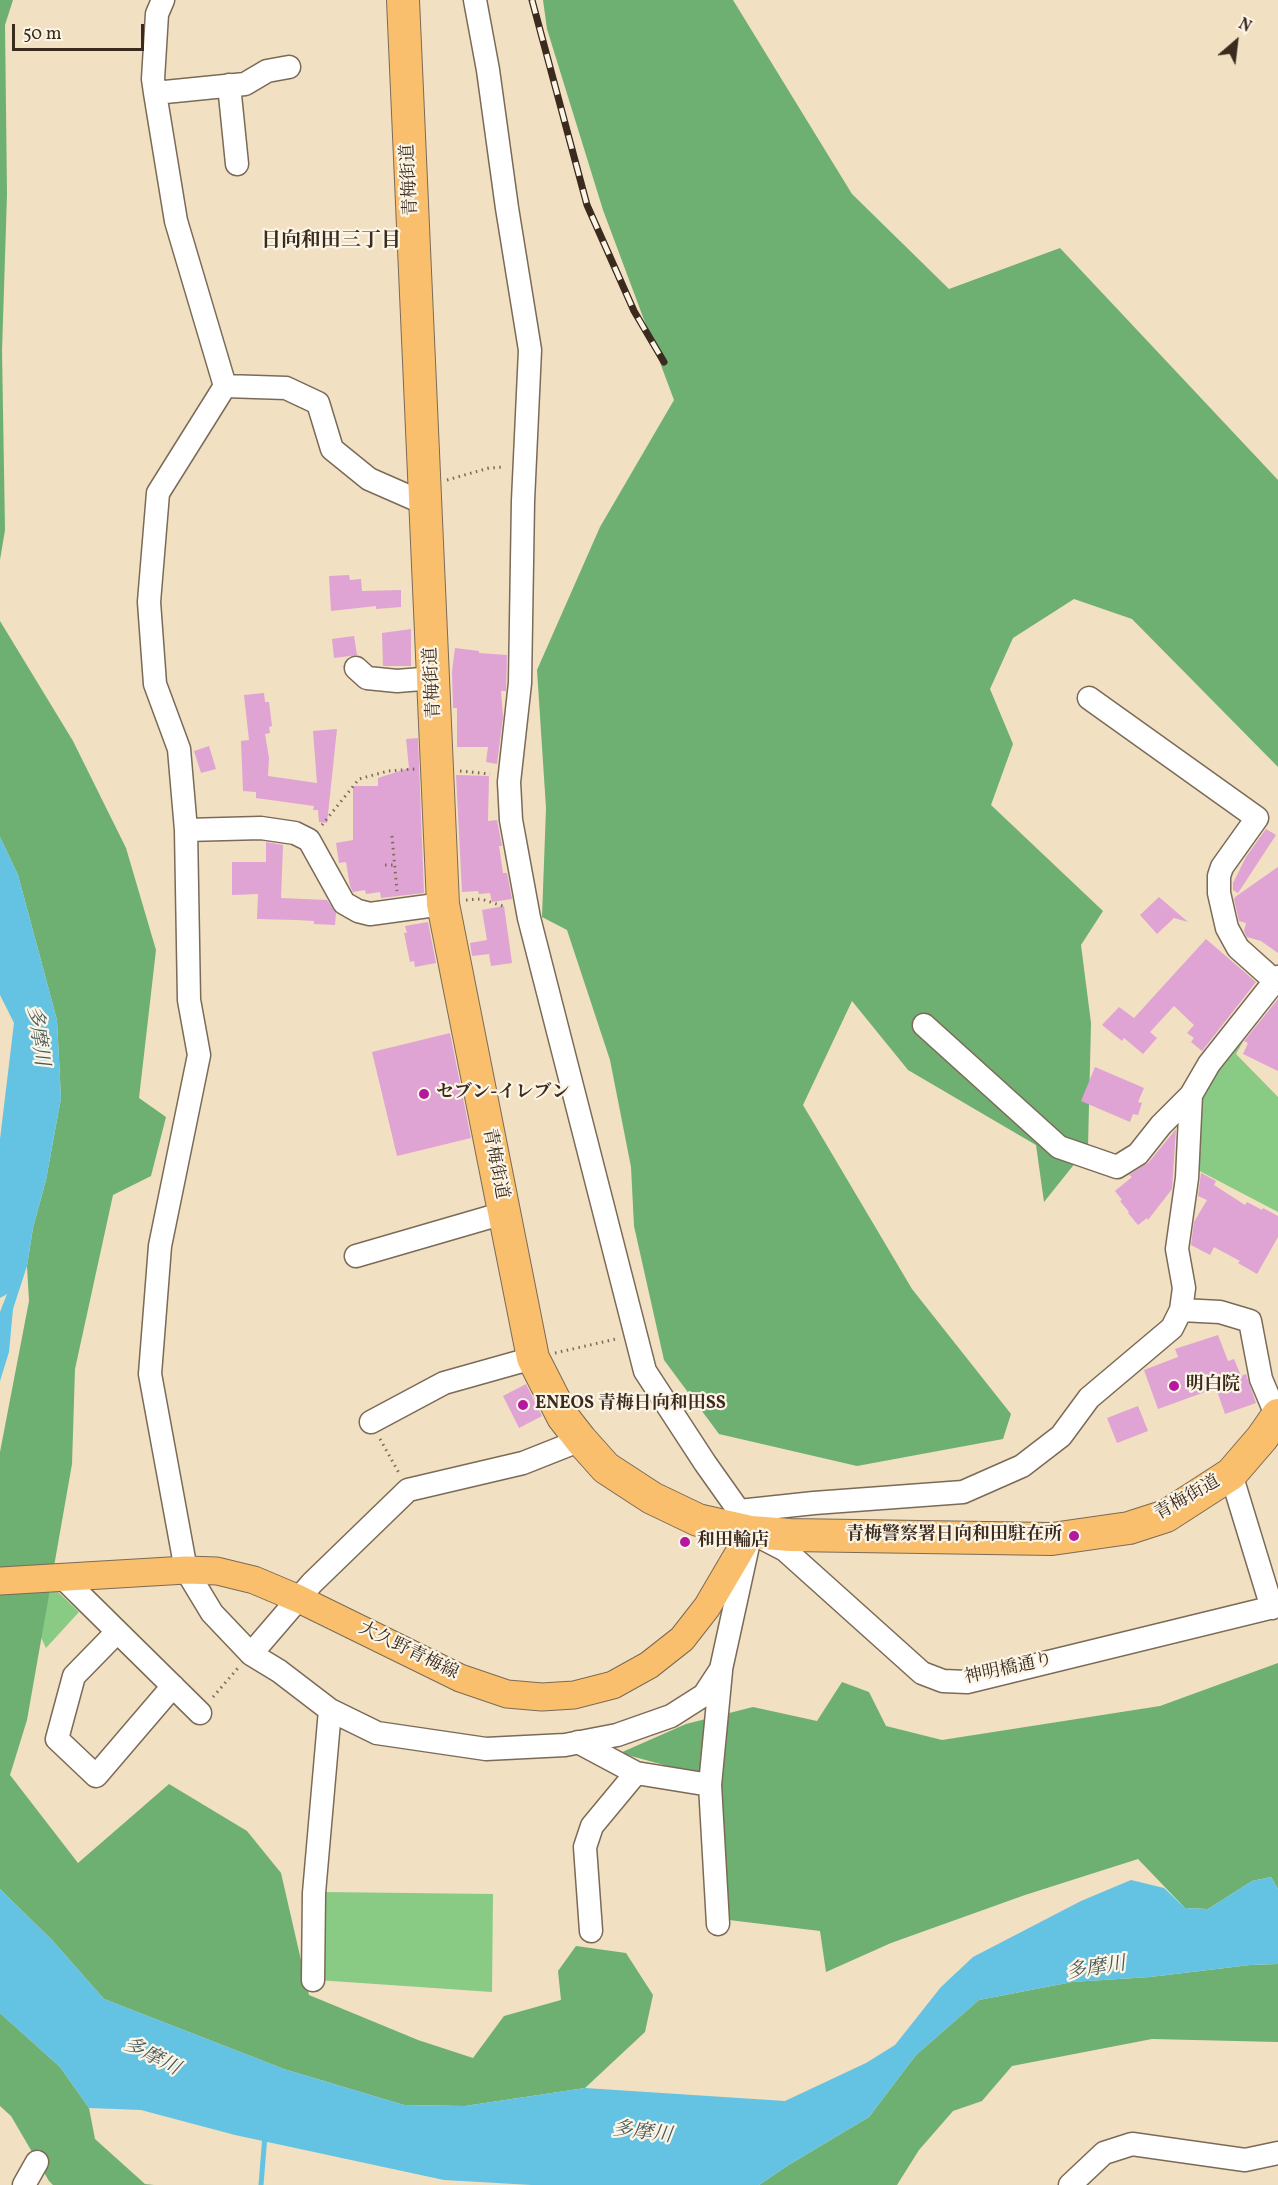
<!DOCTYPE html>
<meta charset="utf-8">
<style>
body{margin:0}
#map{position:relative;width:1278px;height:2185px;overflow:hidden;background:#f1e0c1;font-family:Vollkorn,serif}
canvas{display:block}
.north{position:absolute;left:1206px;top:12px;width:60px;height:60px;-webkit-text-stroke:4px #fcf5e5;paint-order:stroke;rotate:28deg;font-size:16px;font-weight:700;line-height:24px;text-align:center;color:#3b2a1e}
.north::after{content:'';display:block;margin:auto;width:21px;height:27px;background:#3b2a1e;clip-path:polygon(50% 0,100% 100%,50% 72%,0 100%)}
.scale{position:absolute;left:12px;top:24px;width:132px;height:27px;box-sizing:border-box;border:3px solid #3b2a1e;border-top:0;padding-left:8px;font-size:18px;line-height:21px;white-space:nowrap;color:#3b2a1e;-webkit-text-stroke:4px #fcf5e5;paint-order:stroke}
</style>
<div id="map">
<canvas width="1278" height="2185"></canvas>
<div class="north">N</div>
<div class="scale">50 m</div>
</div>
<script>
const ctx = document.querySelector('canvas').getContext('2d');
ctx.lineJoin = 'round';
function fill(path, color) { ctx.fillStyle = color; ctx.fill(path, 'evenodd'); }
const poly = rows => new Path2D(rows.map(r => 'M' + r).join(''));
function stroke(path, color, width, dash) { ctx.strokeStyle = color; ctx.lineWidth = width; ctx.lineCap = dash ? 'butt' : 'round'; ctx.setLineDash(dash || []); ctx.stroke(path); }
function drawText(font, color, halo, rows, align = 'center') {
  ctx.font = font + ' Vollkorn,"Noto Serif JP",serif'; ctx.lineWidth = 4.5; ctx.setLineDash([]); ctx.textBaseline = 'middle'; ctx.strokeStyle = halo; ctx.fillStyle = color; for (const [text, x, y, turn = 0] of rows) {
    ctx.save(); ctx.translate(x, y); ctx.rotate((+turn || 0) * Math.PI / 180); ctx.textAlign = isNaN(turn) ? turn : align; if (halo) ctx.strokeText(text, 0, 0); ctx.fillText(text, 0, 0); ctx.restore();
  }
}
fill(poly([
 [1256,1018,1236,1054,1278,1097,1278,1212,1192,1167,1195,1101],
 [43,1590,58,1592,79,1612,46,1648,38,1631],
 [323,1892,493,1894,492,1992,317,1980]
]), '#89cb84');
fill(poly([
 [0,0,13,0,5,25,7,194,2,351,5,530,0,560],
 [543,0,733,0,852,194,949,289,1060,248,1278,480,1278,767,1132,619,1074,599,1013,638,990,689,1013,744,991,805,1103,911,1081,945,1091,1023,1088,1147,1044,1202,1036,1145,908,1070,852,1001,803,1105,912,1289,1011,1414,1003,1439,857,1466,719,1434,664,1360,634,1226,631,1167,610,1060,567,930,542,917,546,808,537,670,600,527,674,400,603,210,547,29],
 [0,621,73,741,126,848,156,950,139,1098,166,1117,151,1176,113,1195,75,1369,72,1464,27,1720,10,1775,78,1863,169,1784,247,1831,281,1873,309,1995,418,2040,473,2058,504,2016,561,2000,558,1971,576,1946,626,1953,653,1995,645,2032,585,2088,465,2106,404,2105,284,2069,104,1999,52,1940,0,1889,0,1452,29,1301,27,1266,33,1228,46,1180,61,1098,57,1020,18,875,0,837],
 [1278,1663,1278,1889,1271,1877,1252,1881,1208,1909,1185,1908,1138,1859,1025,1895,891,1943,826,1972,820,1931,729,1920,719,1780,620,1753,686,1724,753,1707,817,1721,842,1682,869,1692,886,1726,942,1740,1160,1706],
 [1278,1964,1278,2042,1152,2039,1012,2066,982,2101,953,2111,919,2150,897,2185,759,2185,787,2166,869,2117,916,2055,979,2000,1072,1982,1150,1977,1250,1965],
 [0,2013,60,2067,89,2108,95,2139,145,2184,154,2185,53,2185,49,2181,11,2116,0,2106]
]), '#6eaf72');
fill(poly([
 [0,837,18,875,57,1020,61,1098,46,1180,33,1228,27,1266,13,1309,9,1352,0,1381,0,1312,7,1294,0,1298,0,1139,14,1023,0,995],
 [1271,1877,1278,1889,1278,1964,1250,1965,1150,1977,1072,1982,979,2000,916,2055,869,2117,787,2166,759,2185,532,2185,444,2180,235,2135,141,2110,89,2108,60,2067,0,2013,0,1889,52,1940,104,1999,284,2069,404,2105,465,2106,585,2088,785,2101,866,2063,895,2045,941,1987,973,1957,1081,1901,1131,1880,1164,1888,1185,1908,1208,1909,1252,1881]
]), '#64c2e2');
stroke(poly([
 [261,2185,265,2135]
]), '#64c2e2', 5);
fill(poly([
 [349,575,350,580,361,579,362,591,401,590,401,607,376,609,376,606,331,611,329,576],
 [411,629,411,666,383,666,382,633],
 [354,636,357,655,334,658,332,639],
 [455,648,479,651,479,653,507,655,506,691,501,691,503,717,497,764,486,762,488,747,457,747,457,708,453,708,452,672],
 [264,693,265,702,269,702,272,726,269,727,270,733,265,734,269,758,268,776,317,783,313,731,337,729,327,823,319,822,318,810,313,810,314,806,256,798,256,792,243,791,241,741,249,740,244,695],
 [418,738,424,893,381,898,380,892,366,894,365,890,353,892,350,886,346,862,339,863,336,843,353,840,353,786,378,786,378,778,409,768,406,739],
 [209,746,216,769,201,773,194,751],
 [456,775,489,776,488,821,497,820,502,846,499,846,503,873,507,873,512,899,492,902,490,893,479,894,478,891,462,892],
 [1266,829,1276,835,1238,893,1233,890,1233,883,1246,857],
 [266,842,283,845,281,898,327,900,336,913,335,925,314,924,314,921,296,920,257,919,258,894,232,895,232,862,266,862],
 [1278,867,1278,953,1261,941,1247,937,1244,931,1246,923,1239,921,1234,899,1235,897],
 [1159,897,1188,922,1174,918,1157,934,1140,915],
 [504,906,512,963,491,966,489,954,472,956,470,943,487,940,482,910],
 [428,922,436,963,415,967,414,961,410,962,404,933,407,933,405,926],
 [1206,939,1256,982,1202,1051,1191,1042,1194,1038,1187,1033,1194,1025,1174,1006,1150,1032,1157,1038,1143,1054,1124,1038,1122,1041,1102,1025,1119,1007,1134,1018],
 [1278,999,1278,1071,1243,1054,1248,1043,1244,1041],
 [450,1033,471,1138,397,1156,372,1052],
 [1095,1067,1144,1088,1138,1102,1142,1103,1138,1115,1133,1114,1130,1122,1081,1101],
 [1176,1129,1172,1189,1148,1220,1147,1218,1138,1225,1128,1213,1129,1212,1120,1201,1122,1200,1115,1191,1132,1177,1129,1175,1149,1162],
 [1201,1173,1216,1181,1214,1185,1245,1205,1247,1202,1262,1210,1263,1208,1278,1216,1278,1237,1257,1274,1238,1263,1240,1261,1214,1247,1210,1255,1191,1245,1194,1222,1207,1200,1198,1196],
 [1218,1335,1228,1361,1234,1359,1241,1376,1246,1374,1256,1403,1225,1414,1216,1388,1158,1409,1144,1370,1178,1357,1175,1349],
 [526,1384,542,1416,519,1428,503,1396],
 [1138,1406,1148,1431,1117,1443,1107,1418]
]), '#dfa3d4');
const minor = poly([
 [163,0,157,14,153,79,155,93,176,221,225,386],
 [229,85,237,164],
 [155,93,245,84,267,71,289,67],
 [426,504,369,479,332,449,318,403,286,388,225,386,158,493,149,602,155,684,179,749,186,830,189,1000,199,1055,160,1246,150,1374,186,1570,212,1613,251,1654,279,1671,330,1710,377,1733,486,1749,565,1745,617,1735,671,1716,704,1695,721,1669,751,1532,739,1511,705,1463,645,1371,529,918,511,820,509,782,520,683,523,501,530,350,507,208,488,70,475,0],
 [356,668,367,678,397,681,434,678],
 [1089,698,1257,818,1222,867,1219,876,1219,893,1227,928,1238,948,1275,981],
 [186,830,261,828,295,833,309,840,344,903,358,911,370,914,443,904],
 [924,1025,1059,1147,1117,1167,1138,1154,1161,1125,1191,1095],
 [356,1256,504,1213],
 [1181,1310,1220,1312,1250,1321,1261,1379,1277,1417],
 [371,1422,444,1383,533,1358],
 [1231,1474,1272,1608],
 [739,1511,814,1503,963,1492,1022,1466,1061,1436,1089,1398,1172,1328,1181,1310,1184,1288,1177,1249,1187,1178,1191,1095,1209,1064,1278,977],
 [758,1536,785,1550,922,1673,943,1681,967,1682,1278,1606],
 [61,1576,200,1713],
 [117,1632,74,1676,57,1739,96,1776,173,1686],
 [251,1654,312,1583,408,1490,523,1463,581,1440],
 [578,1742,636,1773,710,1785],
 [718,1924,710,1785,721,1671],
 [591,1931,585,1847,592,1826,636,1773],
 [313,1980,314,1893,330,1710],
 [24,2185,37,2162],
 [1070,2185,1104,2153,1132,2144,1245,2160,1278,2153]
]);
const major = poly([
 [0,1581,186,1570,217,1571,254,1580,299,1599,460,1678,507,1694,542,1697,574,1695,613,1685,649,1665,682,1639,707,1607,751,1532]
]);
const highway = poly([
 [403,0,443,904,533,1358,563,1417,581,1440,606,1468,652,1498,698,1520,751,1532,790,1535,1052,1539,1129,1528,1166,1516,1231,1474,1262,1438,1278,1415]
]);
stroke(minor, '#7b6a57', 25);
stroke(major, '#7b6a57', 29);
stroke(highway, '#7b6a57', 34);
stroke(poly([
 [447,480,489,468,505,467],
 [460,771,490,774],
 [322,825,359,779,388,771,415,769],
 [392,836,397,891],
 [385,865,394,865],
 [466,900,481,899,506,907],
 [555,1353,616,1339],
 [380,1439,399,1473],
 [213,1697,238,1668]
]), '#7b6a57', 3, [1.5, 4.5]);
stroke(minor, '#fff', 22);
stroke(major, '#f9bf6d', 27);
stroke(highway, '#f9bf6d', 32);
const rail = poly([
 [532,0,587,205,634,311,664,362]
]);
stroke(rail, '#3b2a1e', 7);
stroke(rail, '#fcf5e5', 4.5, [14]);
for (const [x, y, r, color] of [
 [424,1094,6,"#b5179e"],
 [1174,1386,6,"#b5179e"],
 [523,1405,6,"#b5179e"],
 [1074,1536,6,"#b5179e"],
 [685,1542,6,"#b5179e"]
]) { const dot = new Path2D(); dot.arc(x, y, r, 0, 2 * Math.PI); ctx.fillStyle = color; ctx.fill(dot); stroke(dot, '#fcf5e5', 2); }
drawText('18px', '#3b2a1e', '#fcf5e5', [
 ["青梅街道",411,180,-93],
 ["青梅街道",434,683,-93],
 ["青梅街道",494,1164,79],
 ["青梅街道",1188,1499,-30],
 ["大久野青梅線",408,1652,26],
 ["神明橋通り",1009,1670,-12]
]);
drawText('bold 18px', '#3b2a1e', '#fcf5e5', [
 ["セブン-イレブン",436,1094],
 ["明白院",1186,1386],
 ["ENEOS 青梅日向和田SS",535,1405],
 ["青梅警察署日向和田駐在所",1062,1536,"right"],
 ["和田輪店",697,1542]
], 'left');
drawText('bold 20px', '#3b2a1e', '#fcf5e5', [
 ["日向和田三丁目",331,242]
]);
drawText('italic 20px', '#475859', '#fcf5e5', [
 ["多摩川",36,1036,82],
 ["多摩川",1096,1970,-9],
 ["多摩川",151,2058,27],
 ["多摩川",642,2134,7]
]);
</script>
